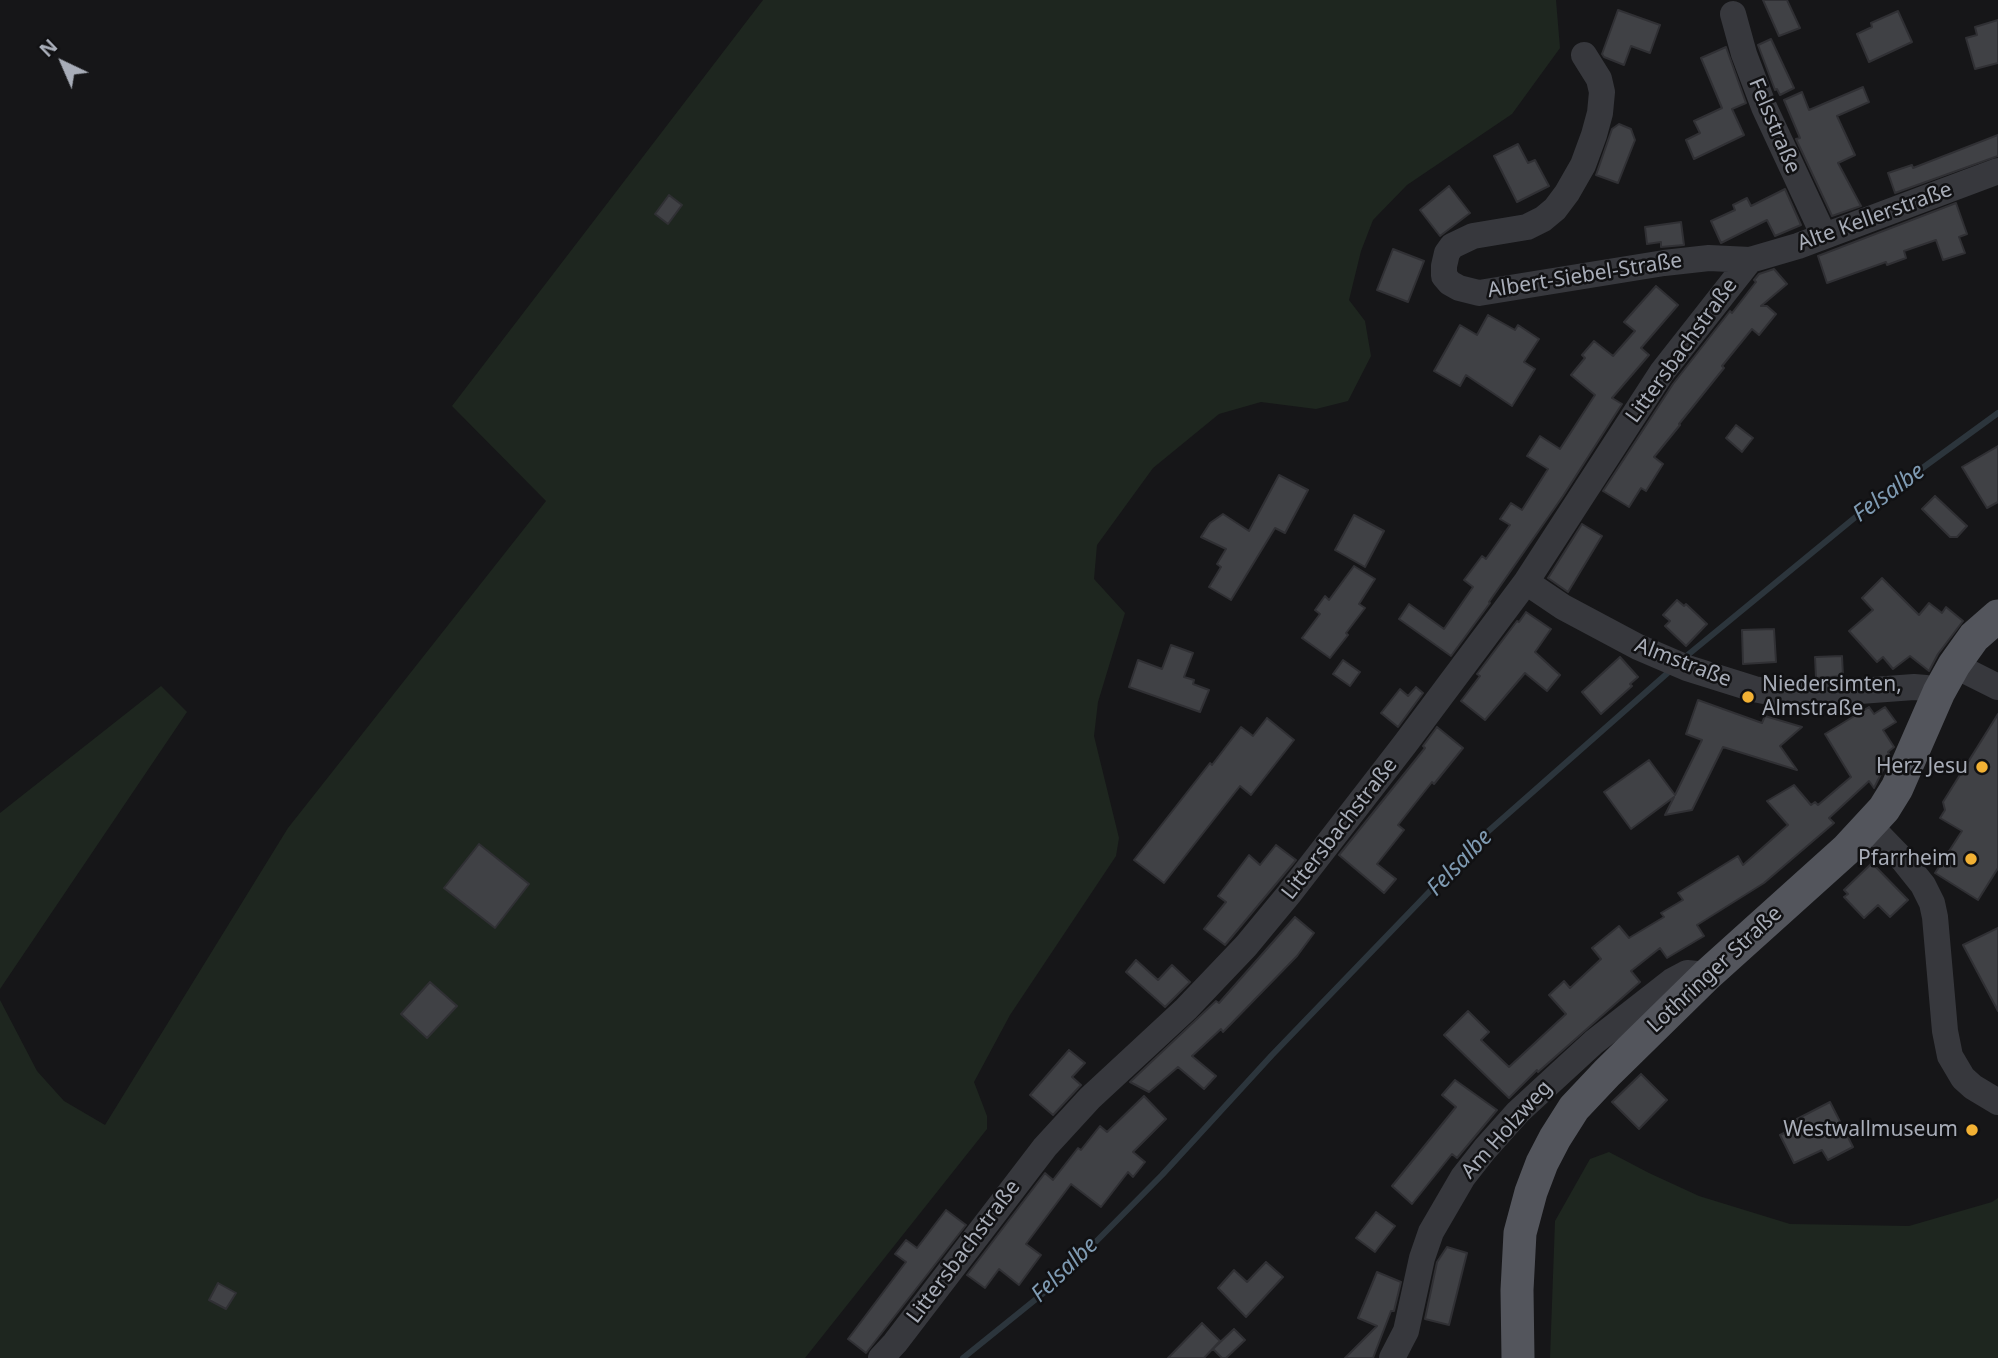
<!DOCTYPE html>
<meta charset="utf-8">
<style>
body{margin:0}
#map{position:relative;width:1998px;height:1358px;overflow:hidden;background:#161618;font-family:"Noto Sans",sans-serif}
canvas{display:block}
.north{position:absolute;left:28px;top:28px;width:70px;height:70px;-webkit-text-stroke:5px #111113;paint-order:stroke;rotate:316deg;font-size:19px;font-weight:700;line-height:28px;text-align:center;color:#a8adb8}
.north::after{content:'';display:block;margin:auto;width:24px;height:32px;background:#a8adb8;clip-path:polygon(50% 0,100% 100%,50% 72%,0 100%)}
</style>
<div id="map">
<canvas width="1998" height="1358"></canvas>
<div class="north">N</div>
</div>
<script>
const ctx = document.querySelector('canvas').getContext('2d');
ctx.lineJoin = 'round';
function fill(path, color) { ctx.fillStyle = color; ctx.fill(path, 'evenodd'); }
const poly = rows => new Path2D(rows.map(r => 'M' + r).join(''));
function stroke(path, color, width, dash) { ctx.strokeStyle = color; ctx.lineWidth = width; ctx.lineCap = dash ? 'butt' : 'round'; ctx.setLineDash(dash || []); ctx.stroke(path); }
function drawText(font, color, halo, rows, align = 'center') {
  ctx.font = font + ' "Noto Sans",sans-serif'; ctx.lineWidth = 5; ctx.setLineDash([]); ctx.textBaseline = 'middle'; ctx.strokeStyle = halo; ctx.fillStyle = color; for (const [text, x, y, turn = 0] of rows) {
    ctx.save(); ctx.translate(x, y); ctx.rotate((+turn || 0) * Math.PI / 180); ctx.textAlign = isNaN(turn) ? turn : align; if (halo) ctx.strokeText(text, 0, 0); ctx.fillText(text, 0, 0); ctx.restore();
  }
}
fill(poly([
 [763,0,1556,0,1560,48,1512,114,1407,185,1373,220,1361,251,1349,300,1365,321,1371,356,1348,401,1316,409,1261,402,1219,414,1153,468,1097,545,1094,579,1125,613,1098,702,1094,736,1119,838,1116,856,1010,1015,974,1082,987,1116,987,1129,805,1358,0,1358,0,1000,37,1071,64,1101,105,1125,288,828,546,501,452,406],
 [161,686,187,712,0,989,0,813],
 [1609,1152,1649,1173,1699,1196,1790,1224,1909,1226,1992,1202,1998,1198,1998,1358,1550,1358,1555,1221,1590,1159]
]), '#1e261f');
stroke(poly([
 [1684,658,1858,515,1998,413],
 [963,1358,1051,1287,1162,1175,1272,1055,1484,835,1671,670]
]), '#2c353c', 6);
const building = poly([
 [1763,0,1787,0,1800,28,1779,36,1763,0],
 [1618,10,1660,25,1650,53,1631,46,1624,65,1604,57,1602,54,1618,10],
 [1898,11,1912,42,1869,62,1857,34,1872,27,1871,23,1898,11],
 [1998,20,1998,63,1975,69,1966,38,1977,35,1975,27,1998,20],
 [1771,39,1794,88,1780,95,1777,89,1775,90,1758,45,1771,39],
 [1726,47,1746,103,1732,109,1744,135,1694,159,1686,140,1700,133,1694,121,1722,108,1701,58,1726,47],
 [1863,87,1869,102,1837,116,1855,155,1838,163,1861,206,1832,216,1796,139,1800,138,1784,100,1802,92,1809,110,1863,87],
 [1619,124,1631,129,1635,140,1618,183,1596,175,1612,129,1619,124],
 [1998,135,1998,156,1895,193,1888,173,1912,165,1913,168,1998,135],
 [1518,144,1528,163,1535,160,1549,186,1517,202,1494,156,1518,144],
 [1449,186,1470,213,1440,236,1420,210,1449,186],
 [1785,189,1801,225,1775,236,1767,220,1721,243,1711,221,1735,210,1733,205,1747,198,1751,206,1785,189],
 [669,195,682,205,668,224,655,214,669,195],
 [1956,203,1967,234,1959,237,1965,253,1943,260,1936,240,1904,251,1906,258,1887,265,1886,262,1827,283,1818,256,1956,203],
 [1681,222,1684,245,1661,247,1661,242,1647,244,1645,227,1681,222],
 [1393,249,1424,261,1408,302,1377,290,1393,249],
 [1774,269,1787,284,1761,306,1767,306,1776,314,1759,335,1752,329,1722,366,1724,368,1679,424,1680,425,1654,457,1663,464,1646,491,1641,488,1629,507,1603,491,1673,384,1730,311,1732,313,1756,282,1754,280,1759,274,1774,269],
 [1656,286,1678,305,1641,348,1649,355,1612,398,1622,404,1563,496,1489,602,1490,603,1451,656,1399,619,1409,604,1444,629,1473,587,1464,580,1482,556,1486,559,1510,525,1500,519,1511,503,1522,510,1548,469,1527,456,1540,436,1560,449,1595,395,1571,375,1585,358,1582,355,1594,341,1613,356,1635,331,1624,322,1656,286],
 [1488,315,1515,330,1518,325,1539,339,1524,362,1535,369,1512,406,1466,375,1460,386,1434,371,1460,325,1477,335,1488,315],
 [1736,425,1753,438,1742,452,1726,438,1736,425],
 [1998,446,1998,502,1987,508,1962,467,1998,446],
 [1279,475,1308,490,1285,533,1275,528,1231,600,1209,587,1221,567,1217,564,1226,549,1201,537,1210,523,1223,514,1249,531,1279,475],
 [1935,496,1967,526,1957,537,1950,537,1922,509,1935,496],
 [1354,515,1384,531,1365,567,1335,550,1354,515],
 [1582,524,1602,536,1568,592,1548,578,1582,524],
 [1354,566,1375,579,1359,604,1365,608,1346,633,1348,635,1330,658,1302,638,1320,614,1315,610,1325,596,1329,600,1354,566],
 [1882,578,1919,615,1929,603,1942,613,1946,607,1963,621,1938,654,1929,671,1910,656,1893,669,1883,657,1877,662,1849,631,1873,610,1862,598,1882,578],
 [1677,600,1684,606,1686,604,1707,624,1686,646,1665,626,1670,621,1663,615,1677,600],
 [1526,612,1551,629,1535,652,1560,675,1547,691,1525,673,1485,720,1461,701,1480,676,1477,674,1517,621,1519,622,1526,612],
 [1774,629,1776,662,1743,664,1742,630,1774,629],
 [1171,645,1193,653,1184,677,1194,680,1193,684,1209,690,1200,712,1129,687,1138,660,1162,669,1171,645],
 [1842,656,1843,676,1816,678,1815,657,1842,656],
 [1620,657,1638,677,1630,684,1632,686,1601,714,1582,692,1620,657],
 [1343,660,1360,672,1350,686,1333,674,1343,660],
 [1416,687,1423,693,1398,727,1381,713,1400,689,1408,696,1416,687],
 [1698,700,1762,723,1765,716,1802,727,1780,746,1797,770,1723,747,1692,810,1665,815,1674,797,1631,829,1604,792,1649,760,1675,795,1702,740,1686,734,1698,700],
 [1869,707,1874,714,1885,707,1896,722,1883,730,1894,747,1888,752,1890,756,1874,788,1869,781,1829,818,1834,823,1764,883,1697,925,1704,936,1667,958,1660,948,1631,971,1640,982,1538,1072,1537,1070,1509,1098,1444,1035,1468,1011,1489,1032,1481,1040,1509,1067,1566,1014,1549,995,1564,981,1570,988,1601,959,1592,948,1619,926,1629,938,1664,917,1661,913,1683,900,1678,893,1738,856,1743,865,1788,825,1767,801,1794,785,1811,805,1815,802,1818,805,1851,777,1825,734,1869,707],
 [1998,714,1998,868,1978,900,1935,873,1962,831,1940,818,1945,810,1943,802,1998,714],
 [1267,718,1294,740,1251,795,1240,786,1164,883,1134,860,1210,763,1212,765,1241,727,1253,736,1267,718],
 [1437,727,1463,748,1434,784,1432,782,1398,825,1404,830,1377,864,1396,879,1384,893,1339,855,1425,748,1423,746,1437,727],
 [479,844,529,884,495,928,444,888,479,844],
 [1276,845,1296,860,1225,945,1204,929,1226,902,1218,896,1249,855,1260,865,1276,845],
 [1872,863,1908,900,1890,917,1878,905,1864,918,1844,897,1848,894,1844,890,1872,863],
 [1295,917,1314,933,1297,956,1223,1032,1221,1029,1192,1056,1216,1076,1204,1089,1178,1067,1149,1092,1130,1082,1216,1001,1219,1003,1295,917],
 [1998,928,1998,1011,1963,945,1998,928],
 [1136,960,1158,980,1172,965,1190,982,1165,1007,1126,972,1136,960],
 [430,982,457,1006,427,1038,401,1014,430,982],
 [1069,1050,1085,1063,1072,1077,1081,1085,1053,1115,1030,1095,1069,1050],
 [1641,1074,1667,1100,1639,1129,1612,1102,1641,1074],
 [1455,1080,1497,1110,1457,1158,1452,1154,1412,1204,1392,1186,1456,1107,1442,1095,1455,1080],
 [1144,1096,1166,1119,1133,1152,1145,1162,1133,1177,1128,1172,1101,1207,1071,1184,1026,1244,1041,1255,1019,1285,999,1269,985,1288,967,1275,1045,1173,1053,1180,1078,1148,1081,1150,1100,1126,1107,1132,1144,1096],
 [1830,1102,1853,1147,1828,1160,1822,1150,1794,1163,1780,1135,1800,1125,1797,1119,1830,1102],
 [946,1210,966,1225,866,1353,848,1339,906,1262,895,1254,906,1240,917,1248,946,1210],
 [1376,1212,1395,1226,1375,1252,1356,1238,1376,1212],
 [1447,1247,1467,1253,1449,1325,1425,1319,1437,1262,1447,1247],
 [1266,1262,1283,1277,1246,1317,1218,1288,1234,1270,1247,1282,1266,1262],
 [1377,1272,1401,1282,1394,1311,1391,1311,1373,1358,1345,1358,1377,1326,1358,1318,1377,1272],
 [218,1283,236,1293,226,1309,209,1300,218,1283],
 [1202,1323,1220,1341,1204,1358,1168,1358,1202,1323],
 [1234,1329,1245,1340,1226,1358,1222,1358,1213,1349,1234,1329]
]);
fill(building, '#404145');
stroke(building, '#303034', 2);
stroke(poly([
 [1733,14,1744,54,1764,107,1824,236],
 [1584,55,1599,79,1602,92,1600,113,1594,135,1583,165,1567,193,1555,209,1543,219,1527,227,1473,236,1452,246,1447,253,1444,266,1444,276,1450,283,1459,288,1479,293,1664,263,1709,258,1750,260,1798,246,1998,171],
 [1526,582,1563,607,1638,647,1687,668,1754,689,1779,694,1805,695,1914,687,1926,688,1939,692],
 [1954,665,1998,687],
 [1870,826,1903,860,1923,885,1932,903,1935,917,1945,1031,1950,1056,1963,1078,1973,1087,1998,1102],
 [881,1358,895,1343,1045,1147,1090,1098,1186,1009,1246,946,1289,894,1405,744,1526,582,1662,372,1750,260],
 [1392,1358,1406,1331,1422,1258,1431,1232,1463,1177,1485,1149,1518,1112,1594,1042,1672,981,1687,973,1707,975]
]), '#37383d', 26);
stroke(poly([
 [1518,1358,1517,1290,1520,1233,1531,1192,1542,1163,1555,1138,1574,1108,1607,1073,1707,975,1847,849,1884,809,1897,788,1939,692,1954,665,1974,637,1998,616]
]), '#53555c', 33);
for (const [x, y, r, color] of [
 [1748,697,7,"#f2b134"],
 [1982,767,7,"#f2b134"],
 [1971,859,7,"#f2b134"],
 [1972,1130,7,"#f2b134"]
]) { const dot = new Path2D(); dot.arc(x, y, r, 0, 2 * Math.PI); ctx.fillStyle = color; ctx.fill(dot); stroke(dot, '#111113', 2.5); }
drawText('21px', '#a8adb8', '#111113', [
 ["Felsstraße",1774,126,67],
 ["Alte Kellerstraße",1875,217,-20],
 ["Albert-Siebel-Straße",1585,276,-9],
 ["Littersbachstraße",1682,351,-54],
 ["Almstraße",1683,663,21],
 ["Littersbachstraße",1340,829,-52],
 ["Lothringer Straße",1715,970,-43],
 ["Am Holzweg",1507,1130,-48],
 ["Littersbachstraße",964,1252,-53]
]);
drawText('21px', '#a8adb8', '#111113', [
 ["Niedersimten,",1762,685,"left"],
 ["Almstraße",1762,709,"left"],
 ["Herz Jesu",1968,767],
 ["Pfarrheim",1957,859],
 ["Westwallmuseum",1958,1130]
], 'right');
drawText('italic 23px', '#7f9bb3', '#111113', [
 ["Felsalbe",1889,493,-36],
 ["Felsalbe",1460,863,-46],
 ["Felsalbe",1065,1270,-44]
]);
</script>
